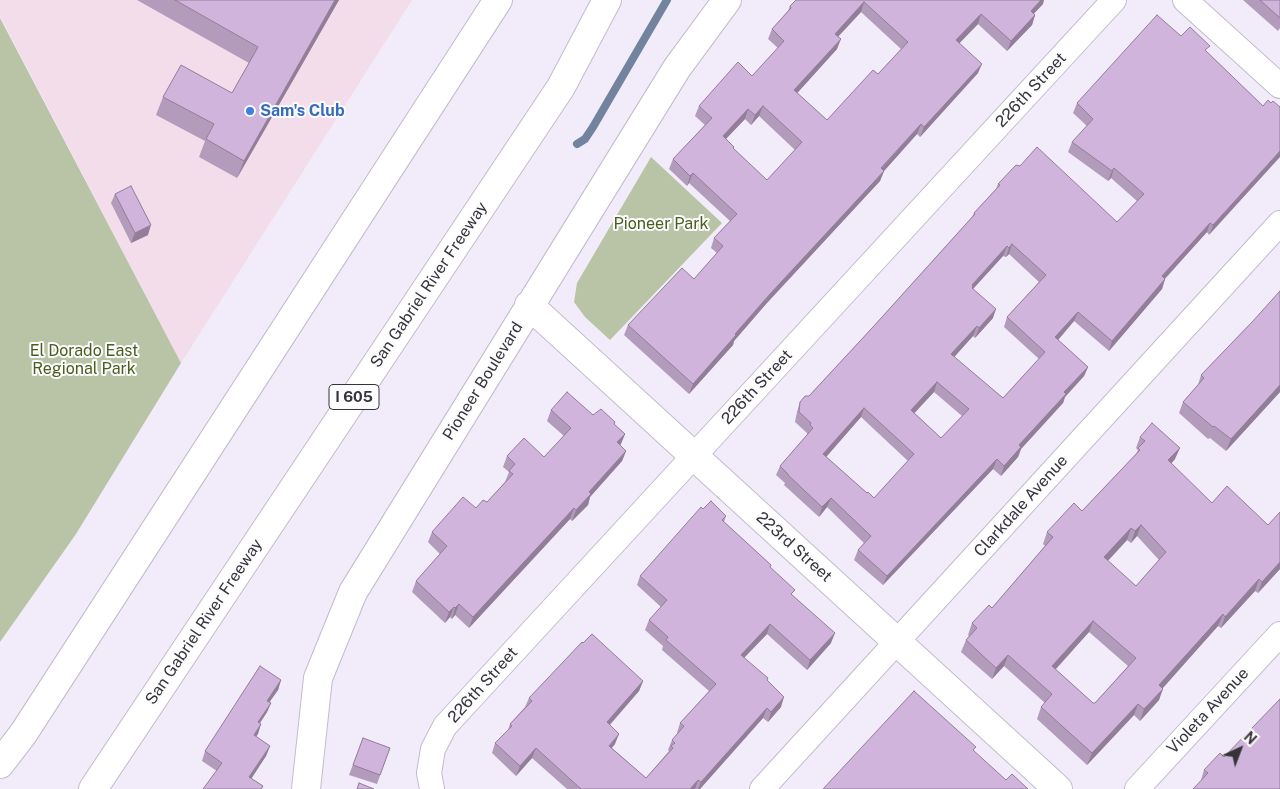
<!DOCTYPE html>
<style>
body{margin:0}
#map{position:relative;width:1280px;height:789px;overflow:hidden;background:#f1ebfa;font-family:"Public Sans",sans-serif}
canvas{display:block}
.north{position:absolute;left:1215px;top:724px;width:50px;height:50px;-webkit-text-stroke:4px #fcfbfe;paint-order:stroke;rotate:43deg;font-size:14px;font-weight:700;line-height:20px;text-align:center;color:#363339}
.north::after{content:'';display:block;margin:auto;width:18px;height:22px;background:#363339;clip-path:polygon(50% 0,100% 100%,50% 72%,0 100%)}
</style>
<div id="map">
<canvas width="1280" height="789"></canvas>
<div class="north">N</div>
</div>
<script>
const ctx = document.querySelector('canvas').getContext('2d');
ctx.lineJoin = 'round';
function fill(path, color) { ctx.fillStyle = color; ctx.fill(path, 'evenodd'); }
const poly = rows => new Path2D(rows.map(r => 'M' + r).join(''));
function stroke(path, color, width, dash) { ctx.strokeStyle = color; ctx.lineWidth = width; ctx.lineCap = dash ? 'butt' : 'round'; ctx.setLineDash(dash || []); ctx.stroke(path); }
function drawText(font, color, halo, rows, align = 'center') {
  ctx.font = font + ' "Public Sans",sans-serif'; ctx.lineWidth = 4; ctx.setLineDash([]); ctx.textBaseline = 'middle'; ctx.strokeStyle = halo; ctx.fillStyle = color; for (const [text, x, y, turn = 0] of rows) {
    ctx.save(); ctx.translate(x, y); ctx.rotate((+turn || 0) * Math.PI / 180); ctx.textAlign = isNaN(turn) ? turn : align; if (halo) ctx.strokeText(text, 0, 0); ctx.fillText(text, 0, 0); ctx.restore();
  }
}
fill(poly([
 [0,0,412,0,181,363,0,16]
]), '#f4ddea');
fill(poly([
 [0,18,181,363,76,534,0,642],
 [651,157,722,223,610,340,585,317,574,302,577,283]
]), '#b9c4a6');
stroke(poly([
 [577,144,585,139,593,127,667,0]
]), '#72839e', 8);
const minor = poly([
 [1185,0,1280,86],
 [432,789,429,773,433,749,445,726,1114,0],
 [762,789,1280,223],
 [1137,789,1280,634]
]);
const tertiary = poly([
 [529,305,1058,789],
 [306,789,318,678,353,592,677,68,727,0]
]);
const motorway = poly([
 [0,764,23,734,498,0],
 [93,789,561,87,607,0]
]);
stroke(minor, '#c2bccb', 26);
stroke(tertiary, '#c2bccb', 30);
stroke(motorway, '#c2bccb', 30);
stroke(minor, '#fff', 24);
stroke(tertiary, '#fff', 28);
stroke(motorway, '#fff', 28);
fill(poly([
 [137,0,339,0,237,178,199,157,205,141,156,115,163,97,232,93,249,63],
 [796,0,1043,4,1034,13,1035,15,1032,25,1007,51,978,24,959,43,978,73,920,137,917,134,884,171,880,181,766,304,734,341,733,345,689,394,624,335,628,325,694,279,717,253,711,248,714,238,730,221,689,183,687,186,669,169,673,159,705,125,695,116,699,106,752,76,778,48,768,39,772,29,788,11,790,6],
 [861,12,901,49,878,74,827,120,797,93,837,49,838,37],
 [759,116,795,150,767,180,733,149,726,139,745,119,751,125],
 [1243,0,1280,0,1280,28,1278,31],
 [1181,36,1207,52,1263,106,1209,235,1207,232,1165,279,1162,289,1109,351,1074,321,1058,340,1088,367,1084,376,1065,397,1063,403,1021,449,1018,457,1001,476,993,469,883,585,854,560,858,550,864,543,827,507,819,517,784,485,785,483,776,475,780,466,807,435,807,433,795,422,797,412,800,402,809,396,873,327,972,217,974,213,996,189,998,184,1117,222,1137,201,1111,178,1108,181,1068,152,1072,142,1087,126,1073,113,1077,103],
 [1009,254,1039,282,1007,317,1004,327,1039,359,1003,398,954,357,973,336,975,338,993,318,973,289,1003,256,1006,257],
 [934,392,962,416,941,438,914,413],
 [861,417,908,461,874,498,867,493,826,457],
 [115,194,148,235,131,243,111,203],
 [1253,321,1280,392,1226,451,1210,438,1208,439,1179,413,1183,402,1198,385,1201,375],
 [551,410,593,415,615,422,614,424,625,434,620,445,626,451,622,461,590,497,588,505,572,521,570,519,469,628,455,615,452,619,450,617,445,623,412,592,416,581,440,554,428,542,432,532,487,502,505,482,509,472,503,467,507,456,544,457,564,436,547,421],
 [1140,437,1175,459,1171,464,1280,569,1258,593,1255,591,1221,628,1218,626,1162,688,1159,700,1140,721,1134,715,1087,765,1037,719,1041,707,1045,703,1004,666,992,679,961,652,966,640,969,636,968,635,972,623,992,608,1045,546,1043,544,1047,532,1082,511,1136,454,1138,450,1136,448],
 [1137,536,1159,560,1136,586,1108,561,1127,540,1131,543],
 [1089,632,1128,666,1095,703,1093,703,1055,669],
 [703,509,726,516,724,522,771,565,770,568,831,643,807,670,767,634,744,658,768,681,781,707,768,722,763,718,700,789,567,789,532,758,516,776,492,753,495,743,508,730,510,724,525,707,529,698,643,681,639,691,610,725,615,744,612,748,646,778,669,751,668,750,672,740,678,733,677,733,680,723,709,691,662,650,663,646,645,630,649,620,661,607,637,585,640,576],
 [281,680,278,690,269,702,271,703,267,712,260,723,261,724,256,737,270,746,266,756,251,778,263,786,262,789,203,789,217,771,202,761,205,751],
 [363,738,390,748,377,784,349,775],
 [1224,757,1280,789,1201,780,1204,770]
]), '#b39bbc');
fill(poly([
 [335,0,339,0,237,178,244,161],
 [1041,0,1044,0,1043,4,1027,21,1031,11],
 [864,2,861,12,831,44,835,34],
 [981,14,978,24,953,50,956,40],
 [1035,15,1032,25,1007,51,1011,41],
 [841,39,837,49,791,100,794,90],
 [982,64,978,73,920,137,924,127],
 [763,106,759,116,751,125,755,115],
 [748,109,745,119,719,146,723,136],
 [921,124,917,134,884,171,880,181,766,304,734,341,733,345,689,394,693,384,735,334],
 [1280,151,1280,157,1209,235,1213,225],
 [1114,168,1111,178,1108,181,1112,171],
 [693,173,689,183,687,186,690,176],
 [1210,223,1207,232,1158,286,1162,276],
 [151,225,148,235,131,243,135,233],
 [1012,244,1009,254,1006,257,1009,248],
 [1007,246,1003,256,971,291,972,285],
 [1165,279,1162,289,1109,351,1112,341],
 [996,309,993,318,975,338,979,328],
 [1078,312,1074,321,1052,347,1055,337],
 [977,326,973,336,948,364,951,354],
 [1088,367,1084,376,1065,397,1063,403,1021,449,1018,457,1001,476,1004,466,1019,445,1064,392],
 [937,382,934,392,908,420,911,410],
 [1280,385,1280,392,1226,451,1231,439],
 [864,408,861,417,820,464,823,454],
 [625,434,621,444,613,453,617,442],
 [1180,448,1175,459,1163,472,1168,460],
 [626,451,622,461,590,497,588,505,572,521,576,510,589,492],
 [997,459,993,469,883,585,887,576],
 [831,498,827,507,819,517,822,507],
 [574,508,570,519,469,628,473,617],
 [1141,525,1137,536,1131,543,1135,531],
 [1131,528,1127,540,1100,569,1104,557],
 [1280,562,1280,569,1258,593,1262,582],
 [1259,579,1255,591,1221,628,1225,617],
 [459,604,455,615,452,619,455,608],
 [454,607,450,617,445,623,449,612],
 [1223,614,1218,626,1155,697,1159,685],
 [1093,621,1089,632,1048,678,1052,666],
 [770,624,767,634,737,665,741,655],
 [835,633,831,643,807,670,810,660],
 [1008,655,1004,666,992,679,996,668],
 [281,680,278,690,264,710,267,701],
 [643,681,639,691,603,732,607,722],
 [1163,689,1159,700,1140,721,1144,709],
 [784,697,781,707,768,722,771,712],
 [271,703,267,712,254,732,258,722],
 [1138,704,1134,715,1087,765,1092,753],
 [767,708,763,718,700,789,698,789,701,782],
 [261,724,258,734,250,745,254,735],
 [619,734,615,744,605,755,609,746],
 [270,746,266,756,246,787,249,777],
 [536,748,532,758,516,776,520,766],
 [698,780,695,789,690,789]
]), '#927e99');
const building = poly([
 [175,0,335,0,244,161,206,139,214,124,163,97,181,65,232,93,258,47,175,0],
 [796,0,1041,0,1031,11,1035,15,1011,41,981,14,956,40,982,64,924,127,921,124,881,168,884,171,770,294,735,334,736,335,693,384,628,325,682,268,694,279,723,246,714,238,737,214,693,173,690,176,673,159,712,118,699,106,738,62,752,76,784,41,772,29,791,8,790,6,796,0],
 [864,2,908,42,878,74,873,70,827,120,794,90,841,39,835,34,864,2],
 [763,106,802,142,767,180,733,148,734,147,723,136,748,109,755,115,763,106],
 [1260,0,1280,0,1280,18,1260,0],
 [1157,15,1181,36,1190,27,1210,46,1205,50,1263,106,1268,100,1271,103,1273,101,1280,107,1280,151,1213,225,1210,223,1162,276,1165,279,1112,341,1078,312,1055,337,1088,367,1064,392,1066,394,1019,445,1021,447,1004,466,997,459,887,576,858,550,871,536,831,498,822,507,788,475,788,474,780,466,813,428,810,425,811,423,799,412,800,402,805,396,809,396,873,327,975,214,974,213,1000,185,998,184,1016,165,1020,166,1037,147,1117,222,1144,194,1114,168,1112,171,1072,142,1093,119,1077,103,1157,15],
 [1012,244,1046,275,1007,317,1045,352,1003,398,951,354,977,326,979,328,996,309,972,288,973,286,972,285,1007,246,1009,248,1012,244],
 [937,382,969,409,941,438,911,410,937,382],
 [864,408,914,454,874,498,868,492,867,493,823,454,864,408],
 [131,186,151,225,135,233,115,194,131,186],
 [1280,291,1280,385,1231,439,1214,426,1213,427,1183,402,1204,378,1201,375,1253,321,1280,291],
 [567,392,593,415,601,409,615,422,614,424,625,434,617,442,626,451,589,492,591,494,576,510,574,508,473,617,459,604,455,608,454,607,449,612,416,581,447,546,432,532,463,497,476,508,483,500,487,502,513,474,509,471,515,464,507,456,524,438,544,457,571,428,551,410,567,392],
 [1152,423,1180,448,1168,460,1212,503,1227,486,1268,525,1280,512,1280,562,1262,582,1259,579,1225,617,1223,614,1159,685,1163,689,1144,709,1138,704,1092,753,1041,707,1052,694,1008,655,996,668,966,640,977,628,972,623,989,605,992,608,1053,537,1047,532,1074,503,1082,511,1140,450,1138,448,1145,441,1140,437,1152,423],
 [1141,525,1166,552,1136,586,1104,557,1131,528,1135,531,1141,525],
 [1093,621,1136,658,1095,703,1093,703,1052,666,1093,621],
 [711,501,726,516,722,520,771,565,770,567,795,590,791,594,835,633,810,660,770,624,741,655,768,678,767,680,784,697,771,712,767,708,701,782,698,780,690,789,581,789,536,748,520,766,495,743,512,726,510,724,532,701,529,698,582,642,583,643,592,634,643,681,607,722,619,734,609,746,646,778,673,748,671,746,675,743,672,740,684,726,680,723,716,684,666,640,668,637,649,620,667,600,640,576,701,507,703,509,711,501],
 [260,666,281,680,267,701,271,703,258,722,261,724,254,735,270,746,249,777,263,786,261,789,203,789,222,763,205,751,260,666],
 [914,691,976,747,973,750,1006,780,1012,774,1028,789,823,789,914,691],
 [1280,699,1280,789,1193,789,1208,773,1204,770,1220,753,1224,757,1280,699],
 [363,738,390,748,380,775,353,765,363,738],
 [359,783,374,789,357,789,359,783]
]);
fill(building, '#d0b4db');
stroke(building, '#927e99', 1);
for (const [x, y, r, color] of [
 [250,111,5,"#3f7fe0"]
]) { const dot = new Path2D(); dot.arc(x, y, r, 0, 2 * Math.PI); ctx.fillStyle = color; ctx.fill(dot); stroke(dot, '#fcfbfe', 2); }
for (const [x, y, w] of [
 [354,397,50]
]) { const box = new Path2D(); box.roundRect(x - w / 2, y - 12.5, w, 25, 4); ctx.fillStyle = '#fcfbfe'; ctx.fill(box); stroke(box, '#363339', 1); }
drawText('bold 15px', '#363339', null, [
 ["I 605",354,397]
]);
drawText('16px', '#363339', '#fcfbfe', [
 ["226th Street",1031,90,-47],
 ["San Gabriel River Freeway",429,285,-56],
 ["Pioneer Boulevard",483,381,-58],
 ["226th Street",757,387,-47],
 ["Clarkdale Avenue",1021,506,-48],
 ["223rd Street",794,547,42],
 ["San Gabriel River Freeway",204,622,-56],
 ["226th Street",483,685,-48],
 ["Violeta Avenue",1208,711,-47]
]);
drawText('bold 16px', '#366cbe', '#fcfbfe', [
 ["Sam's Club",260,111]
], 'left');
drawText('16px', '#4b5d1d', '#fcfbfe', [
 ["Pioneer Park",661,224],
 ["El Dorado East",84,351],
 ["Regional Park",84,369]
]);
</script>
